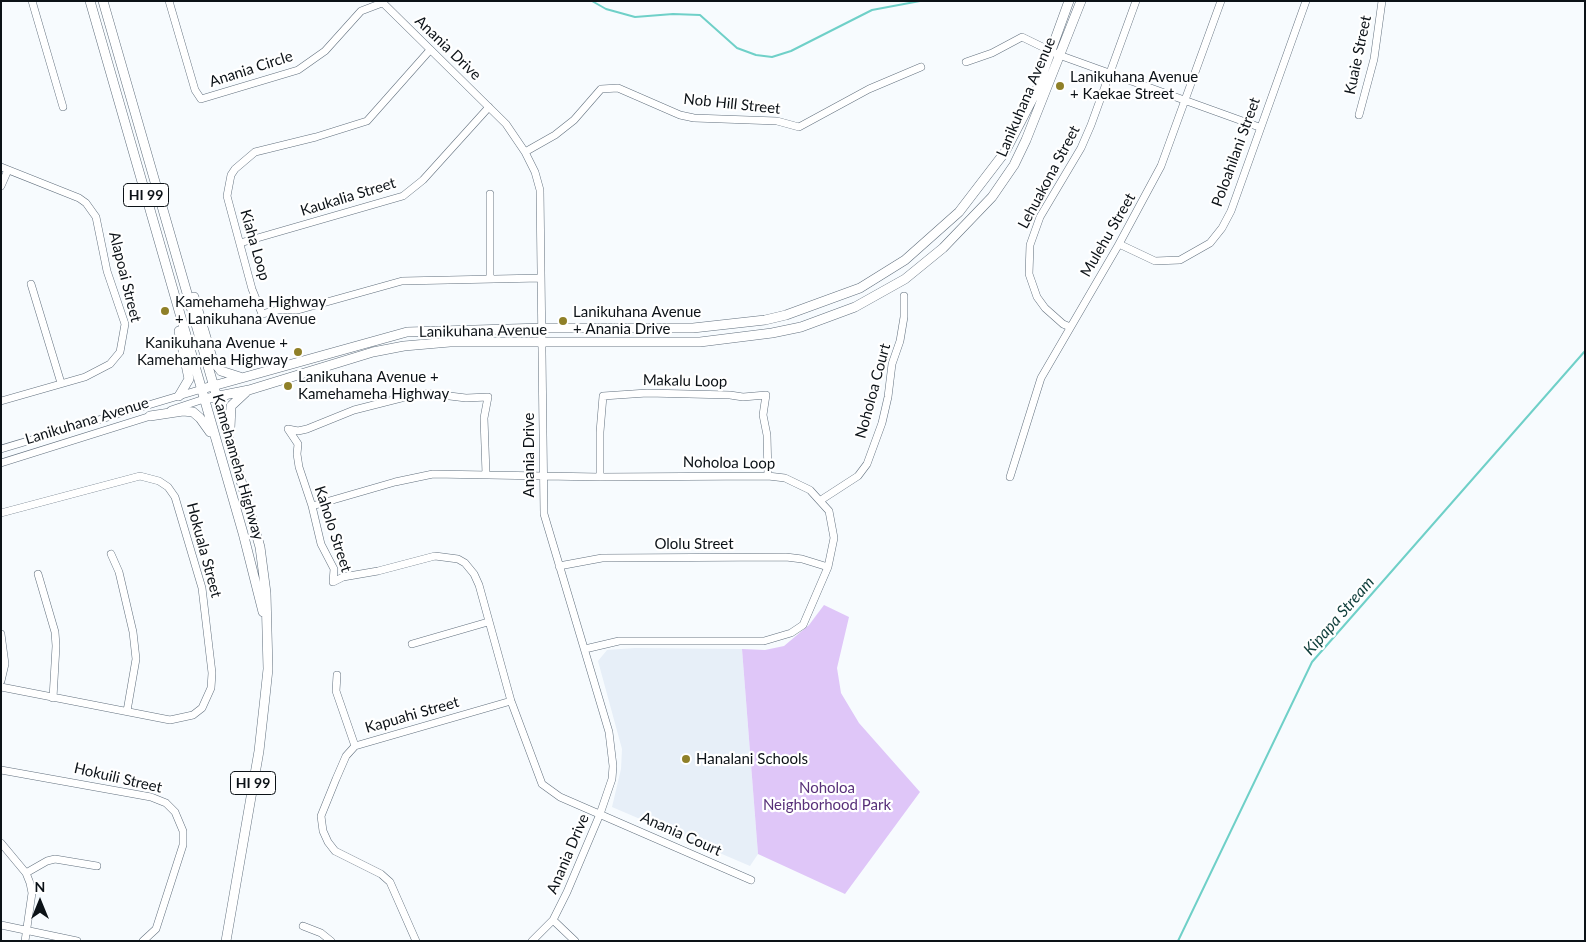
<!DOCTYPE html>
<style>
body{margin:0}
#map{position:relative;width:1586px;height:942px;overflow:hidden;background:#f7fbfe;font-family:Lato,sans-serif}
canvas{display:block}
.frame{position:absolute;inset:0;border:2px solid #0c1217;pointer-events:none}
.north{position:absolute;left:15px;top:877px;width:50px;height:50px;-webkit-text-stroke:4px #fff;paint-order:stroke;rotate:0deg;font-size:14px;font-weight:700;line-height:20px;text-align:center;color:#0c1217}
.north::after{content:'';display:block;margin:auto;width:18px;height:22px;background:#0c1217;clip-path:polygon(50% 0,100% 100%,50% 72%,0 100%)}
</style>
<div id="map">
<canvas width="1586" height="942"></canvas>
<div class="frame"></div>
<div class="north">N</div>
</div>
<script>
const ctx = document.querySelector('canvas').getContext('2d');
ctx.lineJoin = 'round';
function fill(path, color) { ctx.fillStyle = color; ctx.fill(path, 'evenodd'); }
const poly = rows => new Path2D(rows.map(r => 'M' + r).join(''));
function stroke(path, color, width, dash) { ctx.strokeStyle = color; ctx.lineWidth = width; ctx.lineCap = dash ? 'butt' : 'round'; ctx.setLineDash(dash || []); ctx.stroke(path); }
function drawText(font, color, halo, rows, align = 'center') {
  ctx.font = font + ' Lato,sans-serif'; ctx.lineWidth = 4.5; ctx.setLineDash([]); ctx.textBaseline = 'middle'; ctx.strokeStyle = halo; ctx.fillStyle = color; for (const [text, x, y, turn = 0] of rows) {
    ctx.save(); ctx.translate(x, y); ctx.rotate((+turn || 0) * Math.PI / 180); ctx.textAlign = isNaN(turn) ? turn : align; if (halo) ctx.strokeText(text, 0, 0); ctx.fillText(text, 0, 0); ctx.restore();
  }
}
fill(poly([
 [635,648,742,649,758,854,750,866,612,807,621,769,622,749,598,661,607,650]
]), '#e7eff8');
fill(poly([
 [824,605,849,617,837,668,841,693,859,723,920,792,845,894,758,854,742,649,765,650,784,646,809,625]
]), '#dfc6f8');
stroke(poly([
 [592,1,606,9,635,17,673,14,700,15,737,48,756,55,772,57,791,51,872,10,920,1],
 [1178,941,1312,662,1585,351]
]), '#6fd0c8', 2);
const minor = poly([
 [32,1,63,107],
 [169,1,195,90,201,99,298,70,325,51,361,11,382,3],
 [381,1,506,124,525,152,535,172,540,190,544,514,609,732,613,766,612,779,600,814,567,892,553,920,532,941],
 [430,50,367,121,316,137,255,152,235,169,231,175,227,196,252,289,262,314,278,310,298,310,402,281,541,278],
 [966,62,992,53,1022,37,1059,55,1259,127],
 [1359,115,1374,59,1382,1],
 [525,152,555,135,574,120,601,89,618,88,680,115,694,118,777,121,799,127,869,89,921,67],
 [1,167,79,198,86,203,96,217,107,271,125,324,120,352,110,364,85,377,1,401],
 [1,186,8,170],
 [240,243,403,196,423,180,489,107],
 [1119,244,1155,261,1180,260,1210,243,1222,228,1231,211,1306,1],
 [490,278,490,194],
 [31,284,61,383],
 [1070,327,1063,324,1045,308,1037,297,1029,274,1030,245,1040,217,1081,148,1091,125,1136,1],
 [171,410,204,399],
 [1,449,202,389],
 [1,463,154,415],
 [486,474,484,418,488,397,466,398,425,393,413,395,354,410,307,429,298,431,288,429,298,444,297,454,299,467,312,506,321,544,334,569,333,582,343,577,378,571,435,556,458,559,465,563,474,574,479,585,511,701,542,784,560,797,751,880],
 [600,477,600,432,603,396,647,393,730,395,743,397,766,395,763,415,767,435,768,476],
 [1010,477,1041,378,1119,244,1161,166,1221,1],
 [821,500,858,476,867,464,882,423,888,397,892,364,900,341,904,317,904,296],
 [312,506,395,482,433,474,600,477,768,476,785,478,810,490,829,511,834,538,828,567,803,625,791,633,764,641,619,641,585,649],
 [1,513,140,476,159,481,168,487,175,497,202,588,212,673,211,688,202,708,193,715,170,720,1,687],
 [111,554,119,572,133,632,136,659,127,711],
 [559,566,602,558,786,557,802,559,828,567],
 [38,574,55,632,56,646,53,698],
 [1,634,5,664,1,681],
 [412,644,488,622],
 [337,675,336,691,355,746],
 [1,770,151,797,166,803,175,812,183,831,183,845,156,929,143,941],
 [1,843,26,873,30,883,32,893,25,941],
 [26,873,47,861,55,859,97,866],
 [553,920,575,941],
 [1,925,77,941],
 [303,926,321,933,331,941],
 [416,941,390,882,381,874,335,851,328,842,323,831,321,816,336,779,346,756,355,746,511,701]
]);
const major = poly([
 [90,1,243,533,263,612],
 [103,1,260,547,266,593,268,669,265,697,259,751,226,941],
 [194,297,213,361,221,371,240,377],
 [202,389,407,332,543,328,693,328,765,320,786,315,860,288,905,260,959,212,1005,152,1036,92,1069,1],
 [179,396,189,379,179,331],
 [204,399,249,390,373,352,404,346,450,342,700,342,772,333,801,327,855,307,905,279,943,248,992,197,1014,165,1026,140,1081,1],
 [150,416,183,411,193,412,200,418,210,432],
 [230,428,231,406,246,392]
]);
stroke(minor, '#62707e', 8);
stroke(major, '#62707e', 10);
stroke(minor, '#fff', 7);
stroke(major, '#fff', 9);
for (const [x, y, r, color] of [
 [1060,86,5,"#8f8028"],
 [165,311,5,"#8f8028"],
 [563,321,5,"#8f8028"],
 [298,352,5,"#8f8028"],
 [288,386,5,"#8f8028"],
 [686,759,5,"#8f8028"]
]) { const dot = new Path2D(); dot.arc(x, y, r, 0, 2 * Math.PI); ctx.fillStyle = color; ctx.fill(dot); stroke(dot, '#fff', 2); }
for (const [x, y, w] of [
 [146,195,45],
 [253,783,45]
]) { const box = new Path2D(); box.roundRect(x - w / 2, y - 11.5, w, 23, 4); ctx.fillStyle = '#fff'; ctx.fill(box); stroke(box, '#0c1217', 1); }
drawText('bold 14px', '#0c1217', null, [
 ["HI 99",146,195],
 ["HI 99",253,783]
]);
drawText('15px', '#0c1217', '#fff', [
 ["Anania Drive",448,48,44],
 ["Kuaie Street",1358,55,-78],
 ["Anania Circle",251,69,-18],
 ["Lanikuhana Avenue",1026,97,-67],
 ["Nob Hill Street",732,104,6],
 ["Poloahilani Street",1236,152,-70],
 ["Lehuakona Street",1049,177,-62],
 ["Kaukalia Street",348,197,-17],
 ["Mulehu Street",1108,235,-60],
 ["Kiaha Loop",255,245,74],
 ["Alapoai Street",125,277,76],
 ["Lanikuhana Avenue",483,331,-1],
 ["Makalu Loop",685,381,1],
 ["Noholoa Court",873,391,-75],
 ["Lanikuhana Avenue",87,421,-17],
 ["Anania Drive",529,455,-90],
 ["Noholoa Loop",729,463,1],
 ["Kamehameha Highway",238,467,74],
 ["Kaholo Street",333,529,72],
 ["Ololu Street",694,544],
 ["Hokuala Street",204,550,75],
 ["Kapuahi Street",412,715,-16],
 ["Hokuili Street",118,778,13],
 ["Anania Court",681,834,24],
 ["Anania Drive",568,854,-67]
]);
drawText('15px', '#0c1217', '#fff', [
 ["Lanikuhana Avenue",1070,77],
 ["+ Kaekae Street",1070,94],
 ["Kamehameha Highway",175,302],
 ["+ Lanikuhana Avenue",175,319],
 ["Lanikuhana Avenue",573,312],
 ["+ Anania Drive",573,329],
 ["Kanikuhana Avenue +",288,343,"right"],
 ["Kamehameha Highway",288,360,"right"],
 ["Lanikuhana Avenue +",298,377],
 ["Kamehameha Highway",298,394],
 ["Hanalani Schools",696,759]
], 'left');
drawText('15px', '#583079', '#fff', [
 ["Noholoa",827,788],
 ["Neighborhood Park",827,805]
]);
drawText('italic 16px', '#0e3d3a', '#fff', [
 ["Kipapa Stream",1339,616,-49]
]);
</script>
